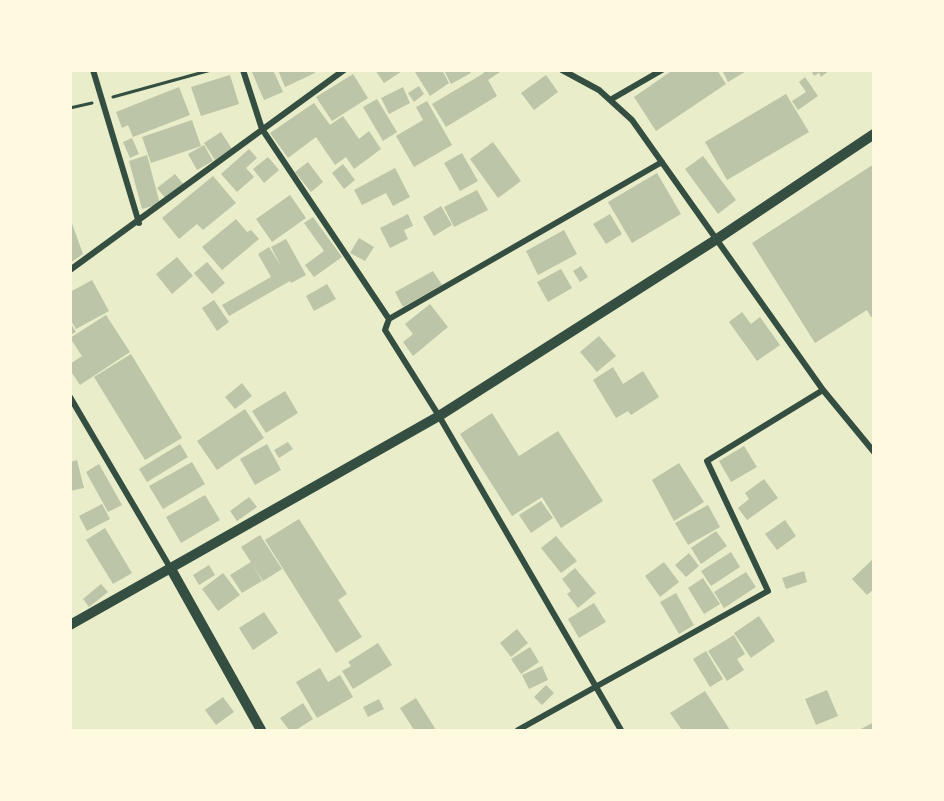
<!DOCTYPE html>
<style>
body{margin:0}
#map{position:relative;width:944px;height:801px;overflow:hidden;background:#e9edc9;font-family:"Space Grotesk",sans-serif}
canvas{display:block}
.frame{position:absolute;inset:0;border:72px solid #fefae0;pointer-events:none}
</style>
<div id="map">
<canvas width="944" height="801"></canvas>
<div class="frame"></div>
</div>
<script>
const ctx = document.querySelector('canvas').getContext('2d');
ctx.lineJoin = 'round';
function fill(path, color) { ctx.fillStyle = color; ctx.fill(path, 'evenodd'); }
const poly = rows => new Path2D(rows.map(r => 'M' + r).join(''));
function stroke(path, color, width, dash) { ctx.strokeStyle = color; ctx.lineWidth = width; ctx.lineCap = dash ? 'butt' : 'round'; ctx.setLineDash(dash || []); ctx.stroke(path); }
fill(poly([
 [251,70,273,70,283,92,264,100],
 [278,70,314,70,315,73,285,87],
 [375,70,404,70,384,83],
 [418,70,442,70,449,83,430,96,415,72],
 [444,70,469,70,471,73,451,84],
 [482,70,503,70,488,80,497,96,446,127,432,104,484,73],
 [673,70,717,70,726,84,656,131,634,97],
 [722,70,748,70,728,82],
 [811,70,830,70,821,77,819,73,814,76],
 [353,74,368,98,332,121,316,97],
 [230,75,239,104,201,116,191,87],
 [546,75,558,92,534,110,521,93],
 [805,77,818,96,798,110,792,101,806,92,799,82],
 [419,86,424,94,414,102,408,93],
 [179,87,190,115,133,137,128,125,122,128,116,112],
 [403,87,410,103,389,114,381,98],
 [786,94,809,132,727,180,705,142],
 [377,99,397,132,383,141,363,107],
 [427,101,452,145,414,167,396,136,423,120,416,107],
 [314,103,330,125,343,116,359,139,369,131,381,149,354,169,346,157,335,165,316,137,288,158,270,133],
 [192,120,201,146,151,163,142,137],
 [221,132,232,149,215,160,204,143],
 [132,138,139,154,130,158,123,142],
 [493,142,521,181,498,198,470,159],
 [204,145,213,161,197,170,188,154],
 [249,149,257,158,246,168,254,177,237,192,221,174],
 [462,153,478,181,460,191,444,163],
 [147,155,160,204,142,209,129,161],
 [703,156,736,200,718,214,685,169],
 [268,157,279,170,264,183,253,169],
 [308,162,323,182,311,192,295,172],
 [343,164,355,180,344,189,332,173],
 [874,164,874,316,871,317,867,310,815,343,752,243],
 [395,168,410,197,393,206,386,193,362,205,354,190],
 [657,173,681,214,632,243,608,202],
 [175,174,184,185,166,199,157,188],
 [213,176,236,203,203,230,197,224,179,239,162,218],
 [477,190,488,210,454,227,444,207],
 [290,195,306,218,272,242,256,219],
 [441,206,452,225,434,236,423,217],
 [408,214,413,226,404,230,408,239,390,248,380,228],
 [610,214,622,234,606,244,593,224],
 [313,217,342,257,314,277,305,265,324,251,304,223],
 [70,218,83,254,70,263],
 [236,219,247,232,251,230,259,239,222,270,202,247],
 [564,230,577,254,538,275,526,251],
 [359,238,374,247,365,261,350,253],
 [286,239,306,275,291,283,290,281,229,316,222,305,271,277,258,254,269,247,281,266,271,247],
 [177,257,193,276,172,294,156,274],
 [207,262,225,283,212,294,194,273],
 [581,266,588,277,580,282,573,271],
 [561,269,572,288,548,302,537,282],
 [433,271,442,285,403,307,395,292],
 [92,280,109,311,76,329,70,319,70,292],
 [327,284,336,299,314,311,306,296],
 [214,300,229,322,217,331,202,308],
 [430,304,448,327,413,356,403,342,413,334,405,324],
 [742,312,751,324,760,317,780,345,757,361,729,322],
 [106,315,130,352,80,385,70,370,70,364,82,356,70,338],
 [70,322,76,332,70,335],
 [599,336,616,356,597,372,580,352],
 [131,354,182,438,145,460,94,377],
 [613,367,623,384,643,371,659,397,631,415,628,411,616,418,593,380],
 [242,383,252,396,235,409,225,397],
 [285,391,298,413,266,433,252,411],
 [245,409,264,438,217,470,197,441],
 [492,413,519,456,558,431,603,501,561,528,542,497,512,516,460,434],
 [288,442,293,449,279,458,274,450],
 [180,444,188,457,147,482,139,469],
 [267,444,281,470,255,485,240,459],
 [744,446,757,467,731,482,719,461],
 [77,460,84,488,70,491,70,462],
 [192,462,205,484,163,509,149,486],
 [679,463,704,502,674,521,652,480],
 [99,464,122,505,108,512,86,472],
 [764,479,778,498,747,520,738,508,749,499,745,493],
 [205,495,220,520,181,543,166,517],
 [249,497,257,507,237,521,230,511],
 [541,501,553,518,531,533,519,515],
 [102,504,110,519,87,531,79,516],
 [708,505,720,527,688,545,675,523],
 [299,519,347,594,338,600,362,637,336,653,265,540],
 [785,520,796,536,777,550,765,534],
 [105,528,132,573,113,584,86,540],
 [716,531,727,546,701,564,691,548],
 [260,535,282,569,263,581,253,565,262,581,242,593,230,575,251,562,241,547],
 [556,536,577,561,561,573,541,548],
 [731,552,740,567,711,586,701,571],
 [689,553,699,566,686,577,675,565],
 [874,558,874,589,867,595,852,579],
 [664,562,679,582,660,597,645,576],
 [209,565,215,575,199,585,193,575],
 [575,568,596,593,578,608,567,594,571,591,562,579],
 [804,571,807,582,786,589,782,578],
 [746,572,756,587,724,608,714,592],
 [223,573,240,595,218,611,202,589],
 [703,578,720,604,704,614,688,588],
 [101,584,108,592,89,607,83,599],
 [676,593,694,625,679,634,660,602],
 [594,603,606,622,579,638,568,619],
 [264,612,278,633,253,650,239,628],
 [759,616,775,641,751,658,734,633],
 [517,629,528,643,511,657,500,643],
 [734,635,745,654,737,659,744,670,727,681,708,651],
 [378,643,392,665,353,689,342,671,351,666,348,662],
 [530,647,539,662,521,674,511,659],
 [706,651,723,679,710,687,693,659],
 [542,666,548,680,529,689,522,675],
 [320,668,328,682,340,675,353,697,317,718,296,682],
 [546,685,554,693,542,705,534,697],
 [827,690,838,716,816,725,805,699],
 [705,691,730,730,682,730,670,713],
 [223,697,234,712,216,725,205,710],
 [416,698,436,730,414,730,400,708],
 [379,699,384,709,368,717,363,707],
 [303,703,313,719,296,730,289,730,280,718],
 [874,722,874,730,859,730]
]), '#bcc5a7');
stroke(poly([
 [113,97,211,70],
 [70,108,92,103]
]), '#344e41', 3);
stroke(poly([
 [93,70,139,223],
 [243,70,262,129,389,319,385,330,439,416,621,730],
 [562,70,599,90,632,120,823,390,874,452],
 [610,100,662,70],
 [70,270,344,70],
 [389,319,662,162],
 [70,397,171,569],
 [518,730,768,591,707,461,823,390]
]), '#344e41', 6);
stroke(poly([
 [171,569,261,730],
 [70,625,439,416,717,239,874,134]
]), '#344e41', 10);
</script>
